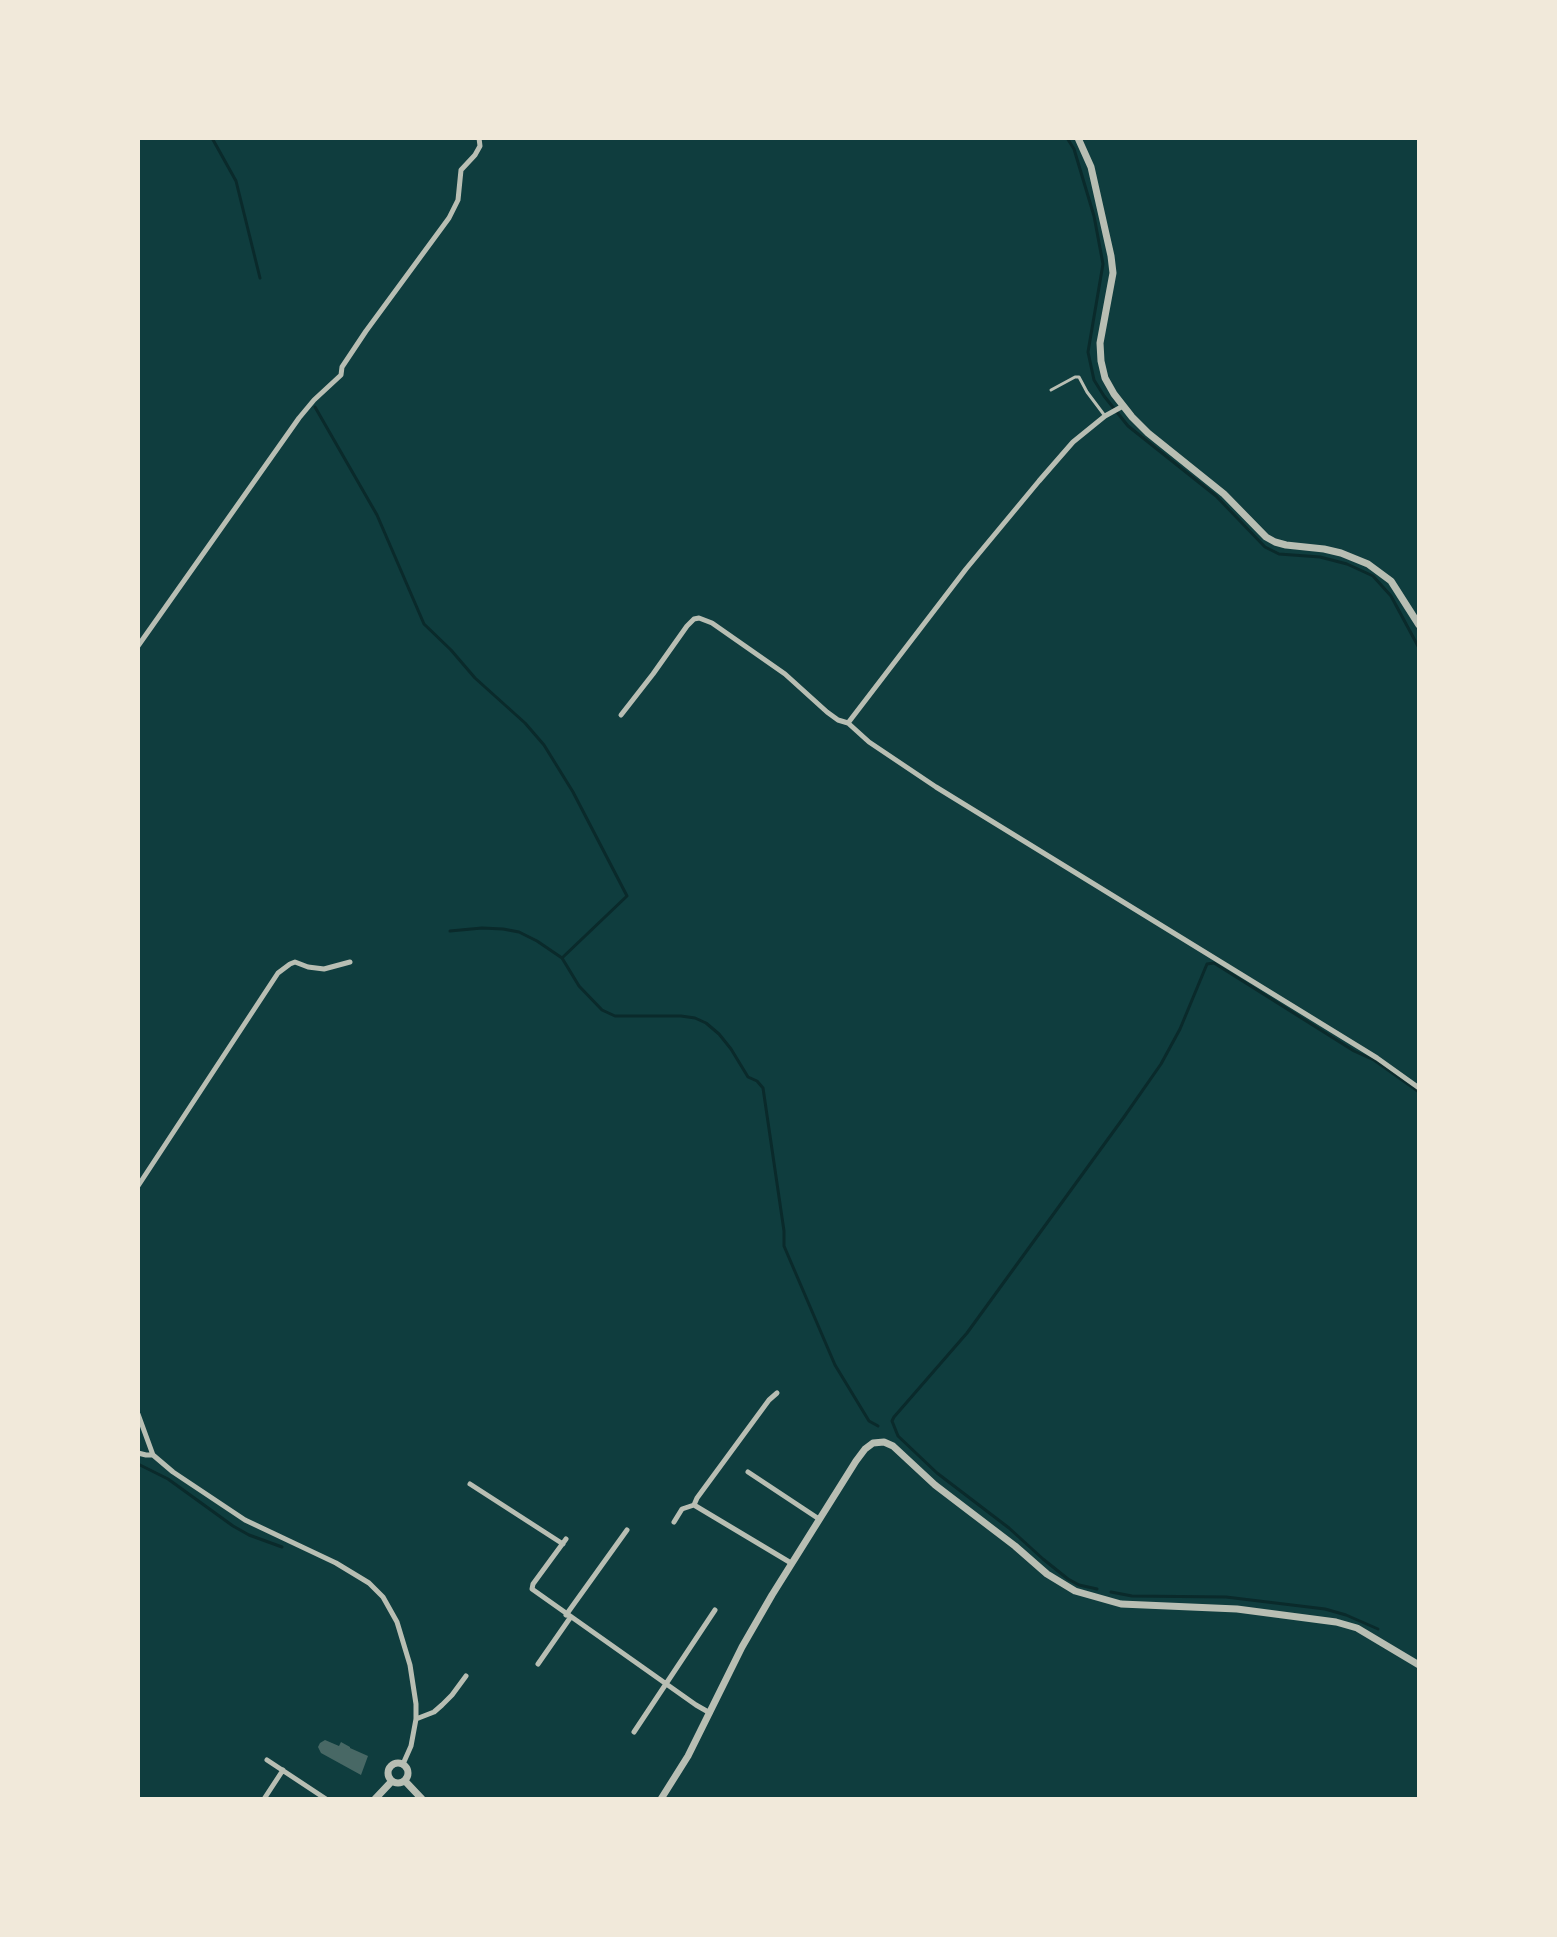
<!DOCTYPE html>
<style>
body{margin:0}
#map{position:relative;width:1557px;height:1937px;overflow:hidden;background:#0f3d3e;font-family:Lora,serif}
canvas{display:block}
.frame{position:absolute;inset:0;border:140px solid #f1e9da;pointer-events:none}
</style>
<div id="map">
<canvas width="1557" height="1937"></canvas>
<div class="frame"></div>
</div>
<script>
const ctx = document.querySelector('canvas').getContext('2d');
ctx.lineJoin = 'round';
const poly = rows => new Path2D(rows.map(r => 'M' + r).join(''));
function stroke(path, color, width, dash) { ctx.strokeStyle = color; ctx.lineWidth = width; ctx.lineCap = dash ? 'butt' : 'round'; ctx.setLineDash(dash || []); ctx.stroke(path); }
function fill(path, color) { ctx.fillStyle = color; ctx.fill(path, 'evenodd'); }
stroke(poly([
 [212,138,236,181,260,278],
 [1067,138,1074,149,1094,216,1103,264,1088,352,1094,380,1104,396,1128,426,1216,496,1265,547,1279,554,1320,557,1347,564,1373,576,1391,596,1419,648],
 [315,407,377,515,424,624,451,650,475,678,525,723,544,745,573,792,627,896,562,958,579,986,602,1010,615,1016,681,1016,695,1018,706,1023,719,1034,731,1049,748,1077,757,1081,763,1088,784,1231,784,1246,835,1365,869,1421,878,1426],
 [450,931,482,928,503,929,519,932,537,941,562,958],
 [138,1464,168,1479,233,1526,249,1535,282,1547],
 [1097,1589,1079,1585,1068,1579,1043,1559,1009,1528,937,1473,898,1436,892,1421,894,1417,967,1333,1124,1117,1161,1064,1180,1029,1207,964,1214,963,1354,1051,1374,1060,1419,1092],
 [1111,1592,1132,1596,1226,1597,1325,1609,1346,1615,1378,1629]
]), '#0a2a2b', 3);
fill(poly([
 [325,1740,339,1746,341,1742,350,1747,350,1748,368,1756,361,1775,321,1753,318,1747,320,1743]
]), '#486865');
stroke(poly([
 [1051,390,1075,377,1079,377,1087,392,1105,416]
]), '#b8beb3', 3);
stroke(poly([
 [138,646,299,418,314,400,341,375,342,367,366,331,449,218,458,200,461,170,475,155,480,146,479,138],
 [621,715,653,674,687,626,694,619,699,618,712,623,785,674,827,712,838,720,848,723,869,742,936,787,1377,1058,1419,1088],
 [848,723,966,569,1039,481,1073,442,1105,416,1123,406],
 [138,1186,278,973,290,964,295,962,308,967,324,969,350,962],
 [138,1414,153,1455,173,1472,245,1520,336,1563,369,1583,383,1597,397,1622,410,1665,416,1704,416,1719,411,1746,403,1764],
 [138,1453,146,1455,153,1455],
 [748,1472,819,1519],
 [470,1484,563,1544],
 [694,1505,697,1498,769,1400,777,1393],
 [694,1505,791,1563],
 [674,1522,682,1509,694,1505],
 [566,1539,533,1584,532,1589,696,1705,710,1713],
 [566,1615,627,1530],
 [538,1664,570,1618],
 [416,1719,434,1712,442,1705,452,1695,466,1676],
 [634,1732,715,1610],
 [267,1760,326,1799],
 [264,1799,283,1770]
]), '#b8beb3', 5);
stroke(poly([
 [1078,138,1091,167,1111,256,1113,273,1100,343,1101,361,1105,378,1114,394,1132,417,1148,433,1224,494,1266,537,1275,542,1286,545,1324,549,1341,553,1368,564,1391,581,1419,625],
 '388 1773a10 10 0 1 1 20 0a10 10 0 1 1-20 0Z',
 [405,1781,422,1799],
 [375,1799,392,1781],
 [661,1799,688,1756,742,1647,772,1595,856,1461,865,1449,873,1443,884,1442,893,1446,935,1485,1015,1546,1047,1574,1075,1591,1121,1604,1237,1609,1336,1622,1357,1628,1419,1665]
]), '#b8beb3', 7);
</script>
